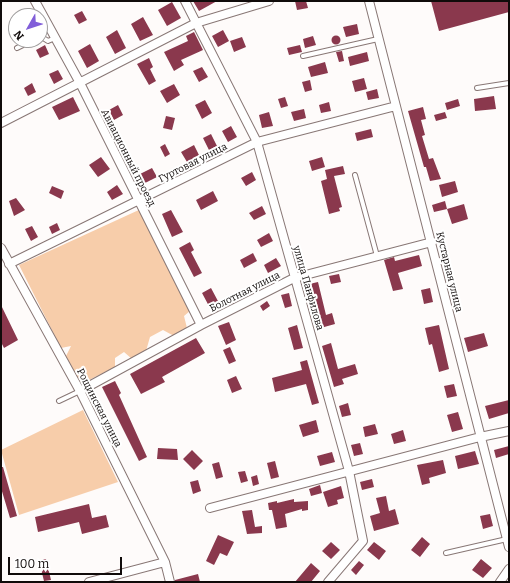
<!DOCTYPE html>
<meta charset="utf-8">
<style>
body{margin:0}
#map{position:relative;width:510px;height:583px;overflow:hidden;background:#fefbfa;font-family:Bitter,serif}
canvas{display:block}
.frame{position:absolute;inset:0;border:2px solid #100b0a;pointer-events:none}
.north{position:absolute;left:8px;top:8px;width:40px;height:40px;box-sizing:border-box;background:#fff;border:1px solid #9f9d9d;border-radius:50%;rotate:231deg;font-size:11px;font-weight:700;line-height:16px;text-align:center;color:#100b0a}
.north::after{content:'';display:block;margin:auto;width:14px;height:18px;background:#815ed9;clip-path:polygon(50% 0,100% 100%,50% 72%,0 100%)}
.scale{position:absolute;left:8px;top:557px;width:114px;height:18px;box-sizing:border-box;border:2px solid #100b0a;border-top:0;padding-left:5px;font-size:12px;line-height:14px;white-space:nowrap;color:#100b0a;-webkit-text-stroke:3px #fff;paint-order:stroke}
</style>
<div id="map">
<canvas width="510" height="583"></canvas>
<div class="frame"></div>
<div class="north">N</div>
<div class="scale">100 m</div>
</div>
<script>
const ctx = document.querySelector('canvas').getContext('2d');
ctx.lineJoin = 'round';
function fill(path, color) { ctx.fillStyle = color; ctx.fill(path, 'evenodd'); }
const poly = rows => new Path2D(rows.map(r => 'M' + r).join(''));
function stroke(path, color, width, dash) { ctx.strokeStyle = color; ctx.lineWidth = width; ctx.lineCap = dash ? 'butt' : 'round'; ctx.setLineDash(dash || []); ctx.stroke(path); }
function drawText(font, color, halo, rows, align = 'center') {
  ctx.font = font + ' Bitter,serif'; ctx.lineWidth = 4; ctx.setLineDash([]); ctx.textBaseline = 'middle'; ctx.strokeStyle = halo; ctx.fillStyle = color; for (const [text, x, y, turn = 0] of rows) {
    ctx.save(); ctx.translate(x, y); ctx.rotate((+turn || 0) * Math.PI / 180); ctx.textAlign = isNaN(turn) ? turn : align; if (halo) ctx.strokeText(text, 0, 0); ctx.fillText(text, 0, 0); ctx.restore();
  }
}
fill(poly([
 [141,209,190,311,184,316,187,328,174,336,163,330,150,337,146,351,132,359,124,352,115,358,115,367,81,384,66,356,71,346,61,348,19,265],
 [83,410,118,482,19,515,1,450]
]), '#f7cdaa');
fill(poly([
 [193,1,217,1,199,11],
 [295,1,306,1,308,8,297,10],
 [431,1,509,1,509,12,439,31],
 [172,2,181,18,167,26,158,10],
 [82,11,87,20,79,24,74,15],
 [143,17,153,35,140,41,131,24],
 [357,24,359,34,346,37,343,27],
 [117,30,126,48,115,54,106,37],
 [223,30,229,41,218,47,212,36],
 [194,32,203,50,181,60,184,65,174,71,164,52,188,41,186,36],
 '331.5 40a4.5 4.5 0 1 1 9 0a4.5 4.5 0 1 1-9 0Z',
 [313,36,316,45,305,48,303,39],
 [242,37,246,47,234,52,230,41],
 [90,44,99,61,87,68,78,51],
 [45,45,49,54,40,58,36,50],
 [300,45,302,52,289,55,287,48],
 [342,51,344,61,339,62,336,52],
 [367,52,369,61,350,66,348,57],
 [149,58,153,67,150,69,156,81,149,85,137,64],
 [325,62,328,73,311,77,308,67],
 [202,67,208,77,199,82,193,71],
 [58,70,63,79,54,84,49,74],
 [364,78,367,89,355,92,352,81],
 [310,80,312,90,305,92,302,82],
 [32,83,36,92,28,96,24,88],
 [174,84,180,95,167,103,160,91],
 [377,89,379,98,368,100,366,92],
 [494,96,496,109,475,111,474,99],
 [73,97,80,111,59,120,52,107],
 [285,97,288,106,281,108,278,99],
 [458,99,460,106,447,110,445,103],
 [205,100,212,113,202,119,195,105],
 [329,102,331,111,321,113,319,105],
 [118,105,123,115,114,120,109,110],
 [423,107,426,119,421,120,425,135,422,136,429,159,433,158,441,179,430,181,426,167,424,167,408,111],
 [304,109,306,118,294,121,291,112],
 [269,112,273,126,262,128,259,115],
 [445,112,447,118,436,121,434,115],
 [166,116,175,118,172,130,163,128],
 [231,126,237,137,228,142,222,131],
 [371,129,373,137,357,141,355,133],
 [211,134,217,146,209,150,203,138],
 [165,144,170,154,165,157,160,147],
 [194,145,199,155,187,162,181,152],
 [101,157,110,169,98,177,89,165],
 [322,157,325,167,312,171,309,161],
 [343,166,345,174,334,176,342,207,339,208,340,211,329,214,321,181,327,179,325,170],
 [152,168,157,177,145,183,140,174],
 [252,172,256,180,246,186,241,178],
 [455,181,458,192,442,197,439,185],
 [117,185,123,194,112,200,107,192],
 [52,186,64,191,61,199,49,193],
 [213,191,218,201,201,210,196,200],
 [16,198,25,210,14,216,9,201],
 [445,201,447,209,434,212,432,205],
 [464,204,468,219,452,224,447,209],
 [262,206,266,214,254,220,249,213],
 [171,210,183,232,172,237,162,214],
 [57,223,60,230,52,234,49,227],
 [32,226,38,237,31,241,25,229],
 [269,233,273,241,261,247,257,240],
 [190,242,194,250,191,252,202,273,194,277,179,248],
 [253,253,257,261,244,268,240,260],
 [419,255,422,266,398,273,403,289,393,291,384,260,394,257,395,261],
 [276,258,281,266,268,273,264,265],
 [339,274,341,282,331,284,329,276],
 [318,282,326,315,332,313,335,324,317,329,305,285],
 [211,288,219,303,210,308,202,293],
 [430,288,433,302,424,304,421,290],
 [289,293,292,306,285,308,281,295],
 [267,301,270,306,263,311,260,306],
 [1,305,18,340,4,348,1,342],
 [229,322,236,340,226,345,218,326],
 [297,325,303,348,294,350,288,328],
 [439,325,449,369,439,372,432,344,429,345,425,328],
 [484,333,488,346,468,352,464,338],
 [196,338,205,353,162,377,165,382,141,394,130,374],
 [331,343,338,369,355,364,358,374,342,379,344,384,334,387,322,346],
 [230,347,236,361,229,364,223,350],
 [307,360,319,403,312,405,306,384,275,392,272,378,302,370,300,362],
 [236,376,242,389,232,393,227,380],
 [115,381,121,393,119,395,147,457,139,461,102,387],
 [454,384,457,396,447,398,444,386],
 [509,400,509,413,489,419,485,406],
 [348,403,351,415,342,417,339,406],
 [458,412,463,429,452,432,447,415],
 [316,420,319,432,303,437,299,425],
 [375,424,378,434,365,437,363,427],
 [403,430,406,441,394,444,391,434],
 [360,443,363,454,354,456,351,445],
 [509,446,509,454,496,458,494,450],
 [158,448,177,449,178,460,157,459],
 [192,450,203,461,194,470,183,459],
 [475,451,479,464,458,469,455,456],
 [332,452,335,462,320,466,317,456],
 [443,460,446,473,429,478,430,483,422,485,417,465],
 [275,461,279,477,271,479,267,463],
 [219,462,223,477,216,479,212,464],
 [1,467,3,467,17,516,10,518,1,488],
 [245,471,248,481,241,483,238,472],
 [257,475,259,484,253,486,251,477],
 [372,479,374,487,362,490,360,482],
 [198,480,201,491,193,494,190,482],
 [320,485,322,493,311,496,309,489],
 [341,486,344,498,337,500,338,504,328,507,323,492],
 [386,496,389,511,395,509,399,524,374,531,370,516,380,513,376,498],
 [294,499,294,502,308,501,308,510,302,511,302,509,285,514,287,527,276,529,272,510,269,510,268,503,277,501,277,503],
 [89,504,92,518,106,515,109,527,82,534,79,522,38,532,35,517],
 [252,510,255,527,262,526,262,533,247,534,242,511],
 [490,514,493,526,483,529,480,516],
 [218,535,234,542,227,556,220,553,214,565,206,561],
 [422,537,430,544,420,557,411,550],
 [331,542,340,550,331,559,322,551],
 [374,542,386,551,379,560,367,550],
 [46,559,51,580,44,581,39,561],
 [481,559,492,568,483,578,472,570],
 [359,561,364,565,356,575,351,570],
 [311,563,320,571,311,582,295,582],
 [198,574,200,582,175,582,175,580]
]), '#8a384d');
const lane = poly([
 [40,36,48,41,55,38],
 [17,48,33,40],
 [303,56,378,39],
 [477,88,509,83],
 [355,175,377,256],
 [59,401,80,391],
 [446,553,507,539]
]);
const street = poly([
 [35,1,80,83,201,325],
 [185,1,257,142,349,471,363,541,328,582],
 [369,1,509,547],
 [1,123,196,23,269,1],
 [1,248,80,391,165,562,170,582],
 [9,264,257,142,396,106],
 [80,391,201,325,294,278,432,242],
 [210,508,480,437,509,431],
 [89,582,165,562],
 [500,582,509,569]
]);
stroke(lane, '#887775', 6);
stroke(street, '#887775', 10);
stroke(lane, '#fff', 4);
stroke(street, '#fff', 8);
drawText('10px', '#100b0a', '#fff', [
 ["Авиационный проезд",128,158,63],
 ["Гуртовая улица",193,163,-27],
 ["Кустарная улица",449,272,76],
 ["улица Панфилова",308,288,74],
 ["Болотная улица",245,292,-27],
 ["Рощинская улица",99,408,63]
]);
</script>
